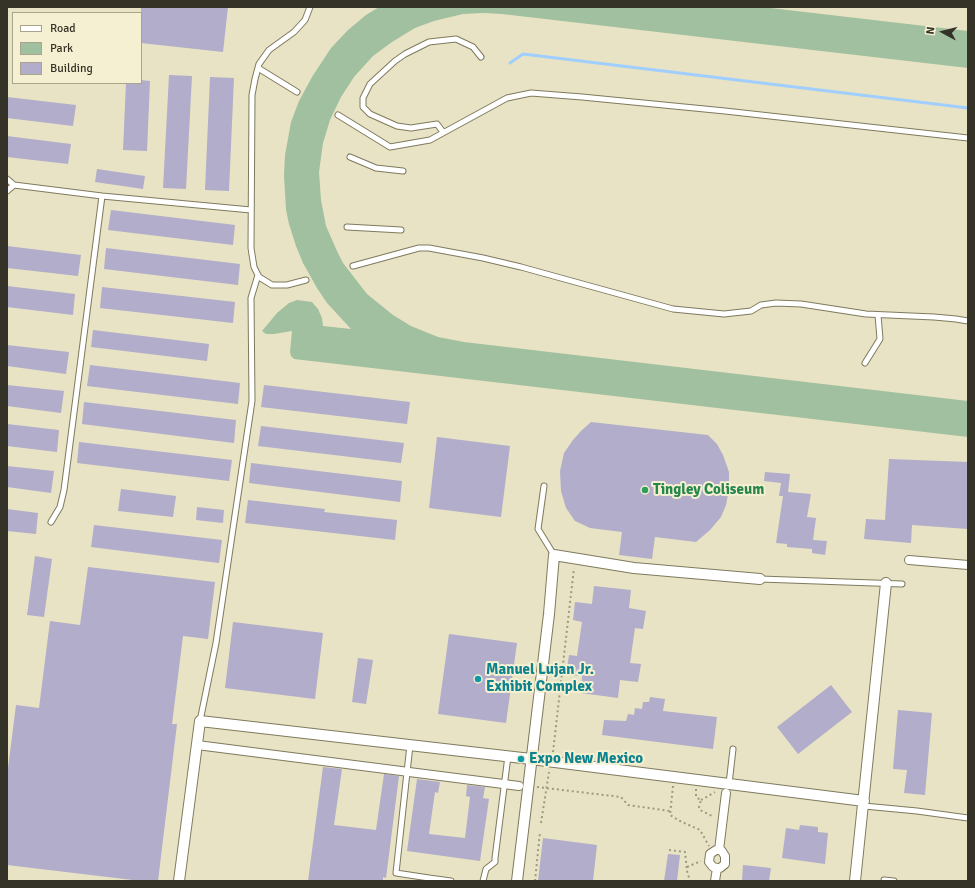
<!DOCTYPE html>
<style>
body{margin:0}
#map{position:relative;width:975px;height:888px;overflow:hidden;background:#e8e3c4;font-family:Signika,sans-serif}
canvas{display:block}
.frame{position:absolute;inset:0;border:8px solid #353327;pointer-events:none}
.legend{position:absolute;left:12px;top:12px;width:130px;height:72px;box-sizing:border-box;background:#f5f0d1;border:1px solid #a8a48d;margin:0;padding:5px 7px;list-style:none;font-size:12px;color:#353327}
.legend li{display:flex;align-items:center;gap:8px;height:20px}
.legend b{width:20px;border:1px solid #a8a48d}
.north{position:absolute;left:923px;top:12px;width:40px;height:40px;-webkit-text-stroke:3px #f5f0d1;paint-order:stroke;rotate:277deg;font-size:11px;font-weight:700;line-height:16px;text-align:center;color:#353327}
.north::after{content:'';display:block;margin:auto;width:14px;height:18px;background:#353327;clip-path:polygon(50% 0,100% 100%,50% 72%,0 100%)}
</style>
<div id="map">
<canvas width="975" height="888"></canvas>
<div class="frame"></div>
<ul class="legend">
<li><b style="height:5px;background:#fff"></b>Road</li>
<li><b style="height:11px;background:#a1c09f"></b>Park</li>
<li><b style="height:11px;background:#b1adca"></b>Building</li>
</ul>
<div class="north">N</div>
</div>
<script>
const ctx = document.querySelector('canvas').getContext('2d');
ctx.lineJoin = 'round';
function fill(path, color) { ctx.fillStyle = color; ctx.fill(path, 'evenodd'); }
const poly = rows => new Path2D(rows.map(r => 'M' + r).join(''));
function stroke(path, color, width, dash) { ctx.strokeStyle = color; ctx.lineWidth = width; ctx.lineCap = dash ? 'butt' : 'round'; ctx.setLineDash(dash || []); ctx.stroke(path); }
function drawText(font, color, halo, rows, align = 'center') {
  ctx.font = font + ' Signika,sans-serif'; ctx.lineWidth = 4; ctx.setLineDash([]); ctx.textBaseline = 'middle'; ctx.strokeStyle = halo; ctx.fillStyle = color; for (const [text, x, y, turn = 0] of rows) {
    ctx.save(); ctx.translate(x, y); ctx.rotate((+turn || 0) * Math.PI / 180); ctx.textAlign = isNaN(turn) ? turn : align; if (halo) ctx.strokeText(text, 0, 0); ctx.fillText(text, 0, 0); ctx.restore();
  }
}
fill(poly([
 [379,7,762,7,968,31,968,68,502,14,483,13,463,14,434,21,415,28,392,42,373,56,354,77,341,97,330,120,323,143,319,172,321,200,326,226,337,251,343,263,367,294,393,315,411,326,438,337,464,342,968,401,968,437,294,359,291,356,290,352,292,331,274,334,266,334,262,331,277,313,289,303,297,300,312,302,318,309,322,318,323,326,351,329,327,303,317,288,303,263,296,246,289,224,286,210,284,175,285,155,291,122,299,101,312,77,331,48,348,30,366,15]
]), '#a1c09f');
stroke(poly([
 [510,63,523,54,968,108]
]), '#9fceff', 3);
fill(poly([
 [141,7,228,7,223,52,141,43],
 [169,75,192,76,186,189,163,188],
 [210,77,234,78,229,191,205,190],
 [141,80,150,81,147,151,123,150,126,83,141,83],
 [7,97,76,105,73,126,7,118],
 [7,136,71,144,68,164,7,157],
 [97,169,145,176,143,189,95,182],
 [111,210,235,225,233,245,108,230],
 [7,246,81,255,78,276,7,268],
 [106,248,240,264,238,285,104,269],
 [7,286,75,294,73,315,7,307],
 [102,287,235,302,233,323,100,308],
 [93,330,209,344,207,361,91,347],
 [7,345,69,352,66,374,7,366],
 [90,365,240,383,238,404,87,386],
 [7,385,64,391,61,413,7,406],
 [264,385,410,402,407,424,261,407],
 [84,402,236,420,234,443,82,424],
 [591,422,708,435,717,444,723,455,729,472,729,489,726,505,721,517,710,530,696,542,655,537,652,559,619,555,622,532,590,528,575,521,566,508,561,491,560,471,564,453,573,440,581,431],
 [7,424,59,430,57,452,7,446],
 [261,426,404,443,401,463,258,446],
 [437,437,510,446,501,517,429,508],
 [79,442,232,460,229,481,77,463],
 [889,459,968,462,968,529,912,525,911,543,864,539,866,519,885,520],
 [251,463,402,481,400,502,249,483],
 [7,466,54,471,51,493,7,487],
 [765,472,790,474,788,492,811,494,807,517,816,518,813,540,827,541,825,555,812,553,812,549,787,547,787,544,776,543,783,496,779,496,781,483,764,481],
 [121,489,176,496,173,517,118,511],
 [248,500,325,509,324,512,397,520,395,540,245,523],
 [197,507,224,510,223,523,196,520],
 [7,509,38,513,36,534,7,531],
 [94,525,222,540,219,563,91,547],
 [35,556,52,559,44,617,27,615],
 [88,567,215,582,208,639,183,636,172,724,177,724,158,881,141,881,7,865,7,776,16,705,39,708,50,621,80,625],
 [594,586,631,590,629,608,646,611,643,629,635,628,630,663,641,664,638,682,620,680,618,698,581,693,582,676,566,675,569,655,577,656,582,622,573,620,575,602,592,604],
 [233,622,323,633,315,699,225,688],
 [449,634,517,643,506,723,438,714],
 [358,658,373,660,366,704,352,702],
 [831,685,852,712,798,754,777,727],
 [650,697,665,699,663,711,717,717,713,749,602,735,604,720,626,721,628,714,634,715,635,708,642,709,643,702,649,702],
 [898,710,932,713,925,795,904,793,907,770,893,769],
 [323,767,342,769,334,825,376,830,384,774,399,776,386,878,383,877,383,881,308,881],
 [417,779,440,782,438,793,435,792,429,834,465,838,470,797,466,796,467,785,485,787,483,798,489,799,480,861,407,851],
 [800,825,818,827,818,832,828,833,825,864,782,858,786,828,799,830],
 [543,838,597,845,593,881,538,881],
 [668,854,680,855,677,881,664,881],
 [743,865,771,868,769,881,742,881]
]), '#b1adca');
const service = poly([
 [258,68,297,92],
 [338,115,390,147,430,140,507,98,531,93,582,97,725,111,968,138],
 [443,132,437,124,411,128,397,126,370,114,363,107,363,98,370,84,395,61,405,54,429,42,456,39,473,47,481,57],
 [350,157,376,168,403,171],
 [7,179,14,185,102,196,251,210],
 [7,191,14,185],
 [347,227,401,230],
 [353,266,419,248,429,248,483,258,521,267,673,309,724,314,751,311,761,305,776,303,801,304,866,314,934,317,956,319,968,321],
 [306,280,287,285,272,285,259,277,254,267,251,248,252,95,255,79,259,64,269,50,294,32,305,20,310,7],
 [865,363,880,339,878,315],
 [544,486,538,529,554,555],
 [51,522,60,507,64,490,102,196],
 [760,579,902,584],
 [200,721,216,643,252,401,251,298,258,275],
 [410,745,396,873,429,878],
 [729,784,733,749],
 [864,806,917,811,968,818],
 [428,880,429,878,451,881],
 [884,880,894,881],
 [483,881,486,869,495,862,495,858,508,756]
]);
const pedestrian = poly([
 [909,560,968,565],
 [197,745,519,786],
 [717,868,720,868,725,864,725,856,721,850,719,850],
 [715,881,717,868,713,867,709,862,710,854,716,850,719,850,726,793]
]);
const minor = poly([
 [179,881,200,721,531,759,864,801],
 [517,881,549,614,554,555,634,568,760,579],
 [855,881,886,583]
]);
stroke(service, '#7f7a5e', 7);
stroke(pedestrian, '#7f7a5e', 10);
stroke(minor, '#7f7a5e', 12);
stroke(poly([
 [553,752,574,568],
 [673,786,670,815,680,821,700,830,709,846],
 [537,787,621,797,628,805,670,811],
 [696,789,696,797,701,800,699,807,700,810,714,817],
 [701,800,715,792],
 [541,823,549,772],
 [669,850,685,852,687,871,690,881],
 [687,867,701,861],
 [535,881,540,832]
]), '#9d9982', 2, [2, 3]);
stroke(service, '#fff', 5);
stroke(pedestrian, '#fff', 8);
stroke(minor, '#fff', 10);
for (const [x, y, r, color] of [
 [645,490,4,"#2e9e5b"],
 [478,679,4,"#0f9aa8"],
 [521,759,4,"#0f9aa8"]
]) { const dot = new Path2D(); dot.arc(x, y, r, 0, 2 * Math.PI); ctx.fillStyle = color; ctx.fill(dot); stroke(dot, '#f5f0d1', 1.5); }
drawText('bold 15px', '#27864d', '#f5f0d1', [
 ["Tingley Coliseum",653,490]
], 'left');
drawText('bold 15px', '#0d838f', '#f5f0d1', [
 ["Manuel Lujan Jr.",486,670],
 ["Exhibit Complex",486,687],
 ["Expo New Mexico",529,759]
], 'left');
</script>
